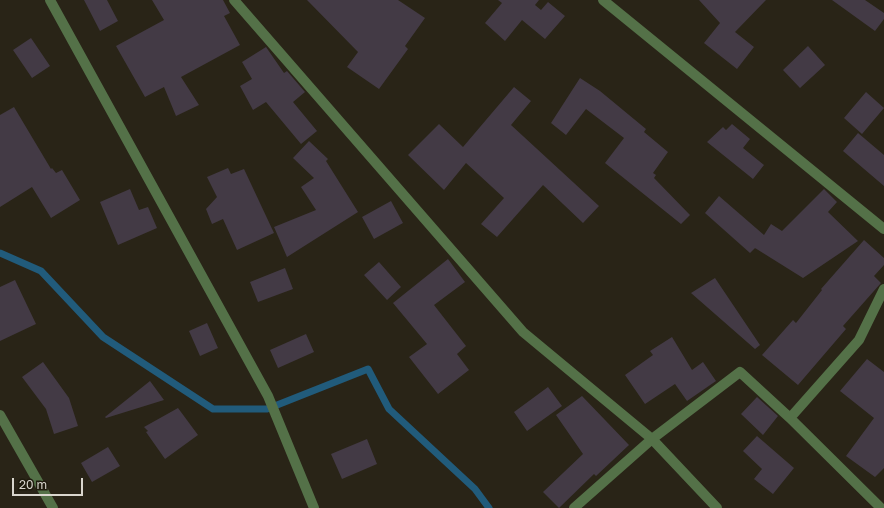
<!DOCTYPE html>
<style>
body{margin:0}
#map{position:relative;width:884px;height:508px;overflow:hidden;background:#292417;font-family:"Golos Text",sans-serif}
canvas{display:block}
.scale{position:absolute;left:12px;top:478px;width:71px;height:18px;box-sizing:border-box;border:2px solid #d9d6ce;border-top:0;padding-left:5px;font-size:12px;line-height:14px;white-space:nowrap;color:#d9d6ce;-webkit-text-stroke:3px #1f1b0e;paint-order:stroke}
</style>
<div id="map">
<canvas width="884" height="508"></canvas>
<div class="scale">20 m</div>
</div>
<script>
const ctx = document.querySelector('canvas').getContext('2d');
ctx.lineJoin = 'round';
const poly = rows => new Path2D(rows.map(r => 'M' + r).join(''));
function stroke(path, color, width, dash) { ctx.strokeStyle = color; ctx.lineWidth = width; ctx.lineCap = dash ? 'butt' : 'round'; ctx.setLineDash(dash || []); ctx.stroke(path); }
function fill(path, color) { ctx.fillStyle = color; ctx.fill(path, 'evenodd'); }
stroke(poly([
 [0,253,41,271,103,337,213,409,267,409,368,369,389,409,475,489,489,508]
]), '#215b7b', 7);
fill(poly([
 [84,0,107,0,118,21,100,31],
 [152,0,223,0,230,13,224,16,240,45,181,77,199,105,176,116,164,87,145,97,116,46,164,20],
 [307,0,398,0,425,18,405,46,408,49,379,89,347,67,358,52],
 [498,0,539,0,535,5,541,10,548,2,565,16,545,39,522,20,505,41,485,23,502,3],
 [699,0,766,0,735,32,754,47,737,69,704,43,720,23],
 [832,0,865,0,884,13,884,19,875,31],
 [31,38,50,66,32,78,13,50],
 [808,46,825,65,800,88,783,70],
 [266,47,284,73,287,71,305,92,293,102,317,131,301,144,266,102,253,110,240,86,252,79,242,62],
 [580,78,600,91,646,129,644,132,668,152,653,173,656,175,654,178,690,215,681,224,605,163,624,138,586,109,566,135,551,123],
 [514,87,531,101,511,125,599,206,583,223,543,185,497,237,481,224,504,198,466,163,444,190,408,155,439,124,463,147],
 [866,92,884,108,862,134,844,118],
 [14,107,51,169,52,168,56,173,62,170,80,200,51,218,32,187,0,207,0,115],
 [732,124,750,139,743,148,764,165,753,179,707,142,723,127,726,130],
 [858,133,884,155,884,186,843,151],
 [309,141,328,159,326,161,358,212,287,257,274,227,316,210,301,187,314,178,293,158],
 [228,168,231,174,244,169,274,233,237,250,223,219,212,224,206,209,217,197,207,177],
 [130,189,139,210,148,207,157,228,118,245,100,202],
 [824,189,837,202,828,212,858,241,803,278,755,248,756,247,750,253,705,213,719,196,764,235,771,224,782,231],
 [391,201,403,223,374,239,362,217],
 [864,240,884,258,884,265,874,276,881,283,843,326,846,329,798,385,762,355,793,320,796,323,822,290,821,289],
 [448,259,465,282,434,305,466,346,457,354,469,370,438,394,409,357,427,344,393,303],
 [379,262,401,287,387,300,364,275],
 [285,268,293,289,258,302,250,282],
 [715,278,760,345,755,349,691,293],
 [15,280,36,324,0,341,0,287],
 [207,323,218,348,200,356,189,331],
 [306,334,314,352,278,368,270,350],
 [672,337,692,370,703,362,716,381,687,401,675,384,645,404,625,375,653,355,650,351],
 [867,359,884,372,884,468,875,477,846,456,874,418,840,391],
 [43,362,69,398,78,426,54,434,46,409,22,377],
 [150,381,164,400,106,418,105,417],
 [548,387,562,406,527,431,514,412],
 [582,396,629,445,596,476,594,474,559,508,543,492,583,454,556,415],
 [757,397,778,416,763,435,741,414],
 [178,408,198,435,165,459,146,432,148,431,144,427],
 [757,436,794,468,773,494,754,479,762,469,743,451],
 [367,439,377,464,342,479,331,454],
 [108,447,120,466,92,482,81,463]
]), '#433a45');
stroke(poly([
 [50,0,268,396,314,508],
 [234,0,523,332,652,439,717,508],
 [603,0,884,229],
 [0,415,53,508],
 [790,418,859,340,884,289],
 [574,508,652,439,740,372,790,418,881,508]
]), '#547148', 10);
</script>
